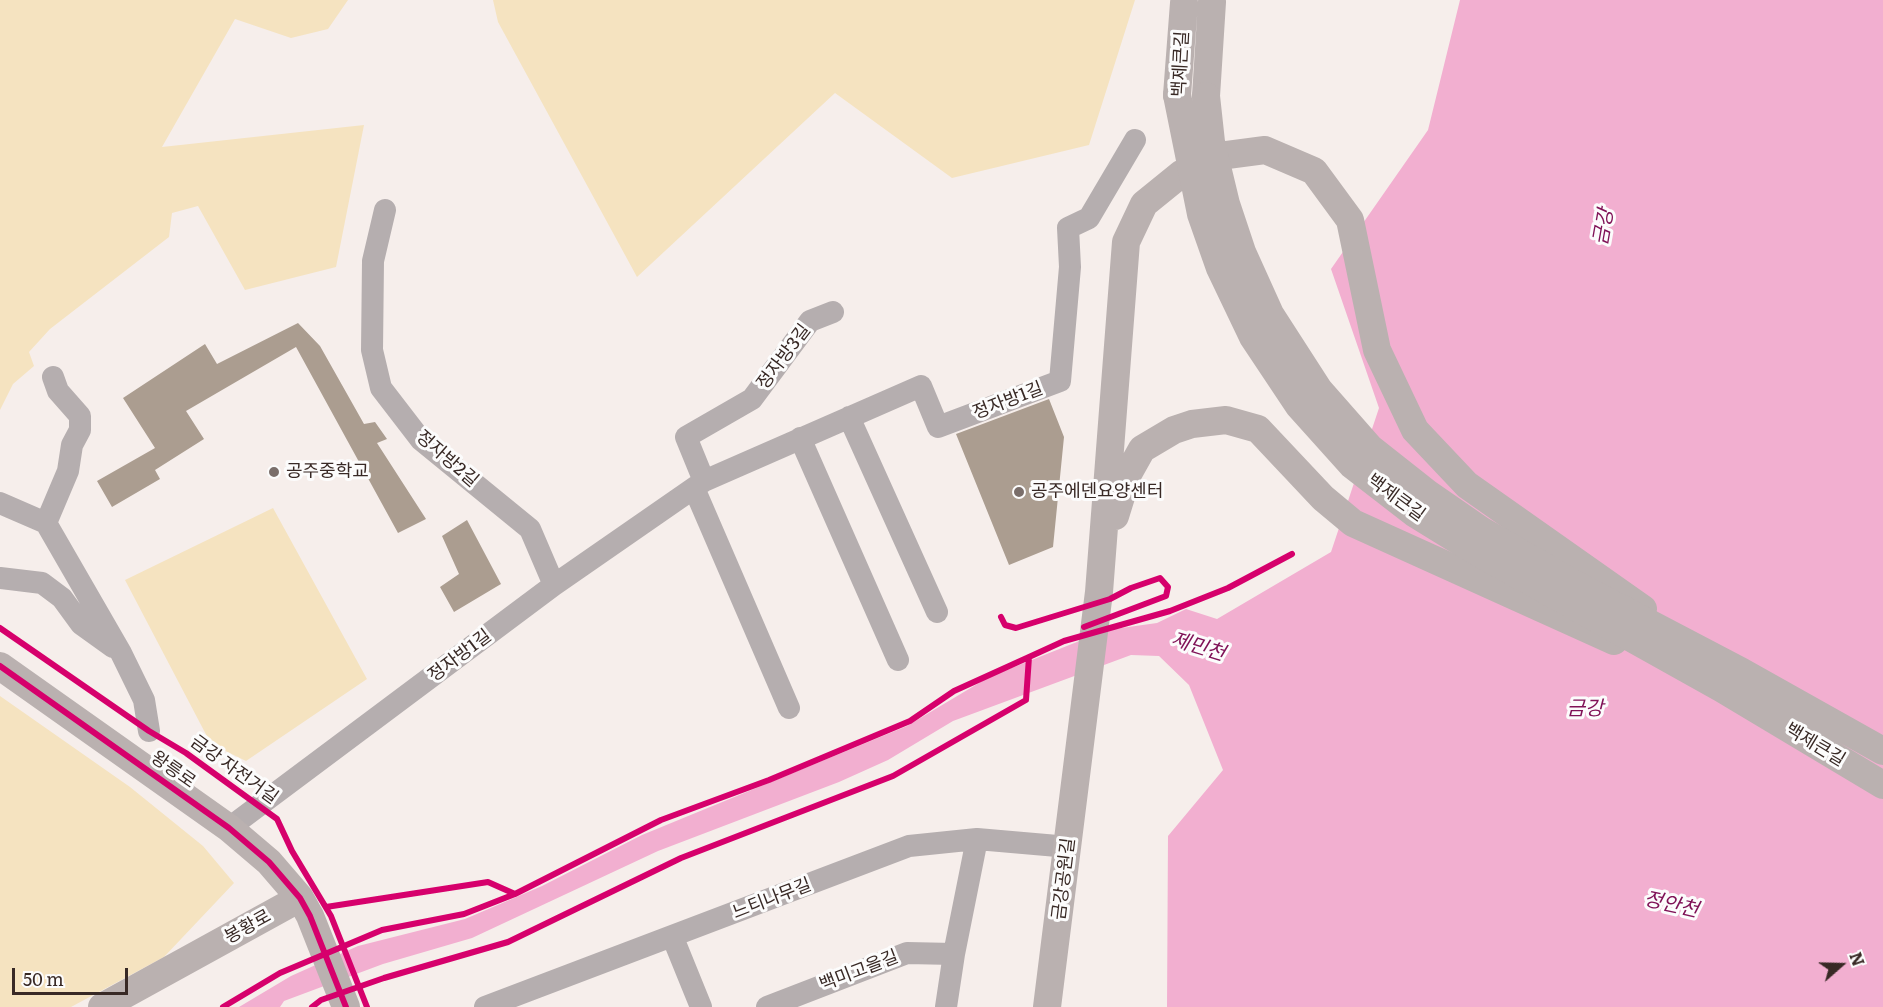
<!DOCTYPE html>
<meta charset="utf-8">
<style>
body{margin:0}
#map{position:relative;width:1883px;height:1007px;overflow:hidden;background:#f6eeeb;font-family:Literata,serif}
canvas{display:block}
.north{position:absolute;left:1811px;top:935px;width:60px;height:60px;-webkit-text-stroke:4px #fcfcfc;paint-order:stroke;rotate:70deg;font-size:16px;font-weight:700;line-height:24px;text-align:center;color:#382925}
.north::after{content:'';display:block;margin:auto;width:21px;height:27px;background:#382925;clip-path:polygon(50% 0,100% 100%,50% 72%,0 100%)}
.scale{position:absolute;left:12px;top:968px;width:116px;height:27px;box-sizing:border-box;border:3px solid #382925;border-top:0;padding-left:8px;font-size:18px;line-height:21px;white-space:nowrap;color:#382925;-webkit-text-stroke:4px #fcfcfc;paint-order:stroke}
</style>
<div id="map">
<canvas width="1883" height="1007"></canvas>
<div class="north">N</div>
<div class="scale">50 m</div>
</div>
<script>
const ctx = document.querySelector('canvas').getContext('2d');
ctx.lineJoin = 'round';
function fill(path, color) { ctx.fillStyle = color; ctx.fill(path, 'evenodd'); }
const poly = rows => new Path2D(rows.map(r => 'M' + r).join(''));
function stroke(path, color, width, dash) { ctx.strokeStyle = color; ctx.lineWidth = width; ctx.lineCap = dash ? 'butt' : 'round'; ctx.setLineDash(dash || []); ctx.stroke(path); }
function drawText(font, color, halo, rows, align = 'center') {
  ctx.font = font + ' Literata,"Noto Sans KR",serif'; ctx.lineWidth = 6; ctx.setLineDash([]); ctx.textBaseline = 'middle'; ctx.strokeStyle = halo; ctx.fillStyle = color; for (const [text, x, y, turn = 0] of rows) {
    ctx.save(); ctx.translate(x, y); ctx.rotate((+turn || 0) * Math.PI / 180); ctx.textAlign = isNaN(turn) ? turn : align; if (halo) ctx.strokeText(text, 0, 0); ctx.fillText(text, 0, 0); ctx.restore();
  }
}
fill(poly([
 [0,0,348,0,328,29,291,38,235,19,162,147,364,125,336,267,245,290,198,206,172,213,169,237,50,329,29,352,34,366,13,384,0,410],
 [493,0,1135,0,1089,145,952,178,835,93,637,277,498,22],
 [273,508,367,679,246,761,211,744,125,580],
 [0,696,130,787,203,846,234,883,164,957,71,1007,0,1007]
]), '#f5e3c0');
fill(poly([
 [1460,0,1883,0,1883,1007,1167,1007,1168,836,1223,770,1189,685,1159,656,1131,655,953,721,888,760,839,782,658,851,472,938,383,964,284,1001,280,1007,239,1007,291,976,358,946,465,919,542,886,642,835,907,726,989,677,1107,630,1157,623,1186,609,1217,619,1331,552,1379,408,1331,269,1428,130]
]), '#f2afd0');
fill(poly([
 [298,323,320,346,364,424,375,422,387,439,377,443,426,519,398,533,296,347,186,411,204,439,155,470,160,479,112,507,97,481,155,448,123,398,205,344,217,364],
 [1049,399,1064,437,1053,547,1009,565,956,434],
 [467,520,501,584,454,612,440,587,459,574,442,536]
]), '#ab9d90');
stroke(poly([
 [385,210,373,261,372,350,381,388,421,440,530,529,554,585],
 [849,417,937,612],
 [800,438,898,660],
 [704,481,686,437,752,399,810,321,833,312],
 [694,488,789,708],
 [0,503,46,523,121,653,144,700,149,731],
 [46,523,68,471,72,445,80,430,80,416,58,391,53,377],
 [0,578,42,583,62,598,81,624,113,647],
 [229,828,554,585,704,481,921,386,938,427,1060,381,1070,267,1068,228,1089,218,1135,140],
 [673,938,701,1007],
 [485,1007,909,846,977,839,1069,847],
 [767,1007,907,953,954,954],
 [946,1007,954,954,977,839]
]), '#b5aeaf', 22);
stroke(poly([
 [1177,95,1184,3],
 [1206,96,1212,2],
 [1115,516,1128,474,1142,449,1174,430,1192,424,1226,420,1258,429,1323,498,1353,523,1614,641],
 [0,666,229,828,269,862,300,898,310,916,346,1007],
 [102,1007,300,898],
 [1047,1007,1099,592,1126,242,1144,204,1181,174,1227,155,1265,150,1314,171,1350,220,1377,350,1415,430,1467,485,1643,609]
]), '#bab1b0', 28);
stroke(poly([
 [1177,95,1201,214,1220,268,1253,337,1299,406,1352,465,1414,513,1474,550,1721,688,1883,785],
 [1206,96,1211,142,1226,204,1242,252,1270,314,1319,390,1370,448,1427,493,1482,531,1578,586,1742,672,1883,751]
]), '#bab1b0', 28);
stroke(poly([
 [1001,617,1005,625,1016,628,1110,599,1131,588,1160,578,1168,587,1166,596,1084,627],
 [0,628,149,731,186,753,277,819,292,851,331,916,367,1007],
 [0,666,229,828,269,862,300,898,310,916,346,1007],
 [326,907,488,882,515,894,661,820,769,780,910,721,954,691,1029,657,1064,641,1170,611,1228,588,1292,554],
 [223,1007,280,973,382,930,464,914,515,894],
 [312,1007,321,1000,384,978,508,942,681,858,893,776,1026,700,1029,657]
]), '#d6006c', 6);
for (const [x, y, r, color] of [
 [274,472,6,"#7a6e6a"],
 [1019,492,6,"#7a6e6a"]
]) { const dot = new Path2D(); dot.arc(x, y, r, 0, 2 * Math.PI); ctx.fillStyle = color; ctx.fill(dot); stroke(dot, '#fcfcfc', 2); }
drawText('18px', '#382925', '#fcfcfc', [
 ["백제큰길",1181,64,-87],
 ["정자방3길",784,357,-53],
 ["정자방1길",1008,401,-21],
 ["정자방2길",447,459,41],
 ["백제큰길",1396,498,36],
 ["정자방1길",460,656,-37],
 ["백제큰길",1815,745,31],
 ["왕릉로",173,770,35],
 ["금강 자전거길",234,770,36],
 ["금강공원길",1064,879,-83],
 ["느티나무길",772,899,-21],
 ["봉황로",248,927,-29],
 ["백미고을길",859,971,-21]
]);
drawText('18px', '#382925', '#fcfcfc', [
 ["공주중학교",286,472],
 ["공주에덴요양센터",1031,492]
], 'left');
drawText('italic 20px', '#801358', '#fcfcfc', [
 ["금강",1604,227,-80],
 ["제민천",1198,647,17],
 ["금강",1585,709],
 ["정안천",1671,905,13]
]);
</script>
